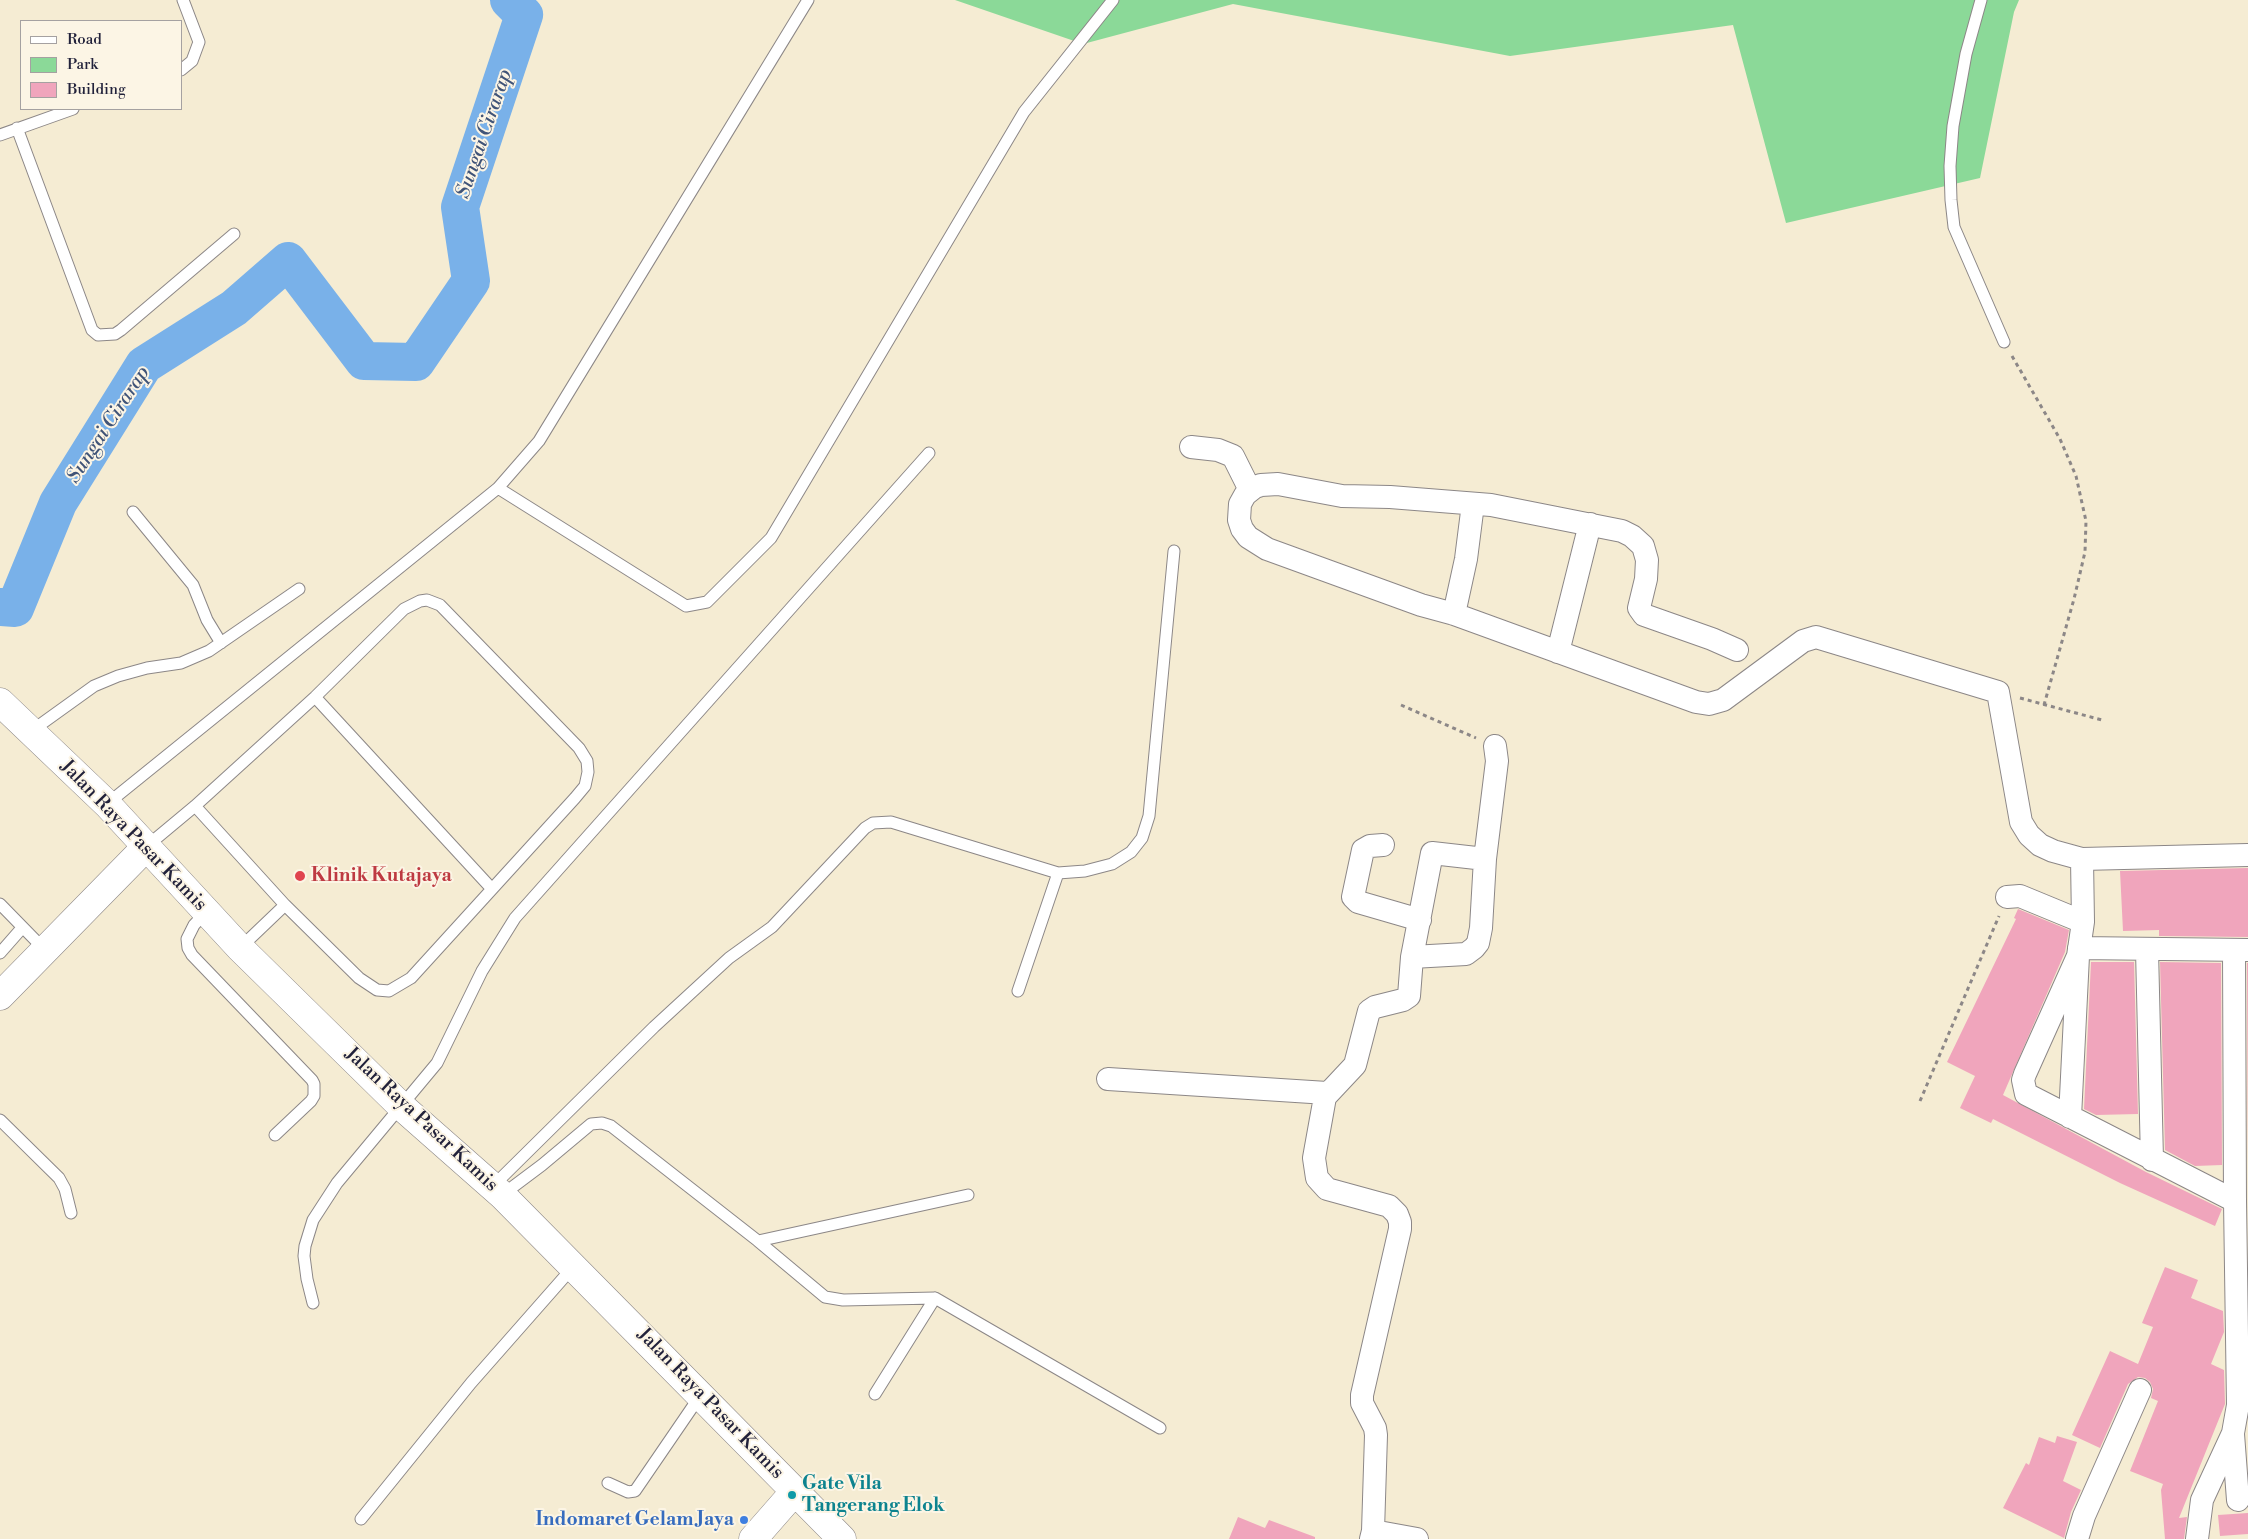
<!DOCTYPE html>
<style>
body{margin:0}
#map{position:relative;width:2248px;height:1539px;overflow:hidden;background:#f5ecd3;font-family:"Libre Bodoni",serif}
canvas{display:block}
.legend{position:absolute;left:20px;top:20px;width:162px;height:90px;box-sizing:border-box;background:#fcf5e5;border:1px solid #a5a1a1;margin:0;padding:6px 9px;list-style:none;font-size:15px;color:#22223b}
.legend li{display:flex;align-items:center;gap:10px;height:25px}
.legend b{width:25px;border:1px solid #a5a1a1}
</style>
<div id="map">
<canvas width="2248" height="1539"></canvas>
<ul class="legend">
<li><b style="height:6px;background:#fff"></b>Road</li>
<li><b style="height:14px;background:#8bd998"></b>Park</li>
<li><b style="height:14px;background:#f0a5bc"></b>Building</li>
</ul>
</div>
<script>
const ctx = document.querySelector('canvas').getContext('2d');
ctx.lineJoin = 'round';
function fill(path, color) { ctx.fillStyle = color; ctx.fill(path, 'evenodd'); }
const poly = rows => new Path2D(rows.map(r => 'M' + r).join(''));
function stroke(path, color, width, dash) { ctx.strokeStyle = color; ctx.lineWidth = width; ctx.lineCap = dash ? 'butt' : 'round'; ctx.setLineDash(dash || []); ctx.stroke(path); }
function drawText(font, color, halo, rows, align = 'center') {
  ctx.font = font + ' "Libre Bodoni",serif'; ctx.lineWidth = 4; ctx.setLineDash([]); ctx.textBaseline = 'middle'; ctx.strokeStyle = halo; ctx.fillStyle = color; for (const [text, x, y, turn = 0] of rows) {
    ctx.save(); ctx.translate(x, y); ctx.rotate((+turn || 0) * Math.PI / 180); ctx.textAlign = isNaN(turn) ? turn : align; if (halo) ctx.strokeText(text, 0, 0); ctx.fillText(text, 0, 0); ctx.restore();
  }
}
fill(poly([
 [955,0,2019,0,2014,12,1980,178,1786,223,1733,25,1510,56,1233,4,1083,44]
]), '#8bd998');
stroke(poly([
 [0,607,15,608,58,503,144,365,234,308,288,261,364,361,416,362,471,281,460,207,524,15,509,0]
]), '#79b1e9', 38);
fill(poly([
 [2248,868,2248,937,2159,936,2159,930,2123,931,2120,871],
 [2018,909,2069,930,2065,952,2003,1095,2146,1172,2222,1209,2215,1226,2120,1183,1993,1119,1991,1123,1960,1108,1975,1076,1947,1062,2016,919,2014,918],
 [2091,962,2134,962,2138,1114,2096,1115,2084,1109],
 [2160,962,2221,963,2222,1165,2195,1166,2165,1150],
 [2247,963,2248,963,2248,1165],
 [2165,1267,2198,1280,2191,1298,2223,1311,2224,1332,2211,1364,2224,1370,2225,1404,2179,1518,2187,1517,2184,1539,2165,1539,2161,1490,2163,1484,2130,1471,2158,1401,2151,1398,2153,1389,2150,1382,2145,1378,2138,1377,2128,1384,2100,1448,2072,1435,2110,1351,2138,1364,2153,1327,2142,1323],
 [2057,1436,2077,1442,2063,1481,2081,1490,2071,1512,2064,1538,2003,1508,2026,1463,2029,1465,2039,1437,2055,1443],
 [2248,1513,2248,1534,2220,1536,2218,1515],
 [1238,1517,1265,1528,1269,1520,1315,1537,1315,1539,1229,1539]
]), '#f0a5bc');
const lane = poly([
 [1981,0,1966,54,1953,126,1950,166,1951,200,1954,227,2004,342],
 [181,70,192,61,199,42,183,0],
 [17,128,92,330,98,335,115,334,121,330,234,234],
 [0,135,73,109],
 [498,488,686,606,707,602,771,538,1024,112,1113,0],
 [133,512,193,585,207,620,221,643],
 [315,697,492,889],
 [30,732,94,686,118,676,147,668,181,663,209,651,299,589],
 [107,804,498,488,539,441,808,0],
 [147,846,195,806,315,697,404,609,420,601,427,600,440,605,579,748,587,761,588,772,585,786,575,798,411,978,389,991,377,990,359,978,285,905,195,806],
 [0,904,44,949],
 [206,912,194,925,187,939,188,948,192,955,312,1080,314,1084,314,1096,311,1101,275,1135],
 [240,948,285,905],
 [0,953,22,928],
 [1018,991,1058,873],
 [0,1120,59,1178,65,1189,71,1213],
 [493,1186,654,1027,729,958,772,927,865,828,873,823,891,822,1058,873,1085,871,1112,864,1131,852,1142,838,1149,816,1174,551],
 [502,1195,542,1165,591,1124,602,1123,611,1126,758,1241],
 [935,1298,843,1300,825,1297,758,1241,968,1195],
 [313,1303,307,1279,304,1256,305,1246,313,1220,337,1183,437,1063,482,971,515,918,929,453],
 [875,1394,935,1298,1160,1428],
 [608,1483,628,1492,635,1491,700,1396],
 [361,1519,471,1383,574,1266]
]);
const street = poly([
 [1191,447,1218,450,1233,456,1250,490],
 [1454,614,1466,559,1473,504],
 [1737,650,1712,639,1644,615,1639,608,1646,579,1647,560,1643,546,1632,536,1622,531,1491,505,1390,497,1342,496,1278,484,1261,485,1255,487,1245,495,1240,504,1239,520,1242,529,1248,537,1267,549,1421,605,1454,614,1696,702,1709,704,1723,700,1803,641,1816,637,1998,692,2021,822,2029,835,2040,845,2053,851,2082,859,2248,855],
 [1558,652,1590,524],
 [1383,845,1370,846,1363,850,1353,897,1358,902,1420,920],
 [2007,897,2020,896,2083,922],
 [2079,948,2248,950],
 [2147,950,2152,1160],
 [2078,956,2025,1074,2023,1080,2026,1094,2235,1201],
 [1412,957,1466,954,1474,948,1478,943,1481,928,1485,859,1497,761,1495,746],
 [1108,1079,1327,1093],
 [2070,1117,2078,956,2083,922,2082,859],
 [2233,1434,2238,1500],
 [1373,1531,1417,1539],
 [1371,1539,1373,1531,1376,1435,1375,1428,1362,1403,1362,1395,1400,1229,1400,1222,1397,1214,1389,1206,1327,1189,1317,1178,1314,1158,1325,1097,1355,1065,1369,1011,1375,1007,1403,1000,1409,996,1412,957,1432,853,1485,859],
 [2077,1539,2084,1516,2140,1390],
 [2197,1539,2202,1500,2233,1433,2238,1405,2235,1201,2234,951]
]);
const secondary = poly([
 [0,702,107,804,240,948,401,1106,502,1195,842,1539],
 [0,996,147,846],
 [753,1539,795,1491]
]);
stroke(lane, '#8c8787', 13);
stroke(street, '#8c8787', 24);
stroke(secondary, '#8c8787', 29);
stroke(poly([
 [2012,356,2060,439,2076,476,2086,521,2085,552,2074,599,2044,705],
 [2020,698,2102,720],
 [1401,705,1476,738],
 [1920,1101,1999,916]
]), '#8c8787', 3, [4, 4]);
stroke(lane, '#fff', 11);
stroke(street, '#fff', 22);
stroke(secondary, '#fff', 28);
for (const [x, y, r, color] of [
 [300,876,6,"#e0444e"],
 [792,1495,5,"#0f9aa8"],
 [744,1520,5,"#3f7fe0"]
]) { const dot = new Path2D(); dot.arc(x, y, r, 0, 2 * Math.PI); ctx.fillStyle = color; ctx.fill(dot); stroke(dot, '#fcf5e5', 2); }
drawText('19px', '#22223b', '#fcf5e5', [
 ["Jalan Raya Pasar Kamis",133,836,46],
 ["Jalan Raya Pasar Kamis",421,1120,43],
 ["Jalan Raya Pasar Kamis",710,1404,46]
]);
drawText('bold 19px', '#be3a42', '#fcf5e5', [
 ["Klinik Kutajaya",311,876]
], 'left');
drawText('bold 19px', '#0d838f', '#fcf5e5', [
 ["Gate Vila",802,1484],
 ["Tangerang Elok",802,1506]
], 'left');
drawText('bold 19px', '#366cbe', '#fcf5e5', [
 ["Indomaret Gelam Jaya",734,1520]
], 'right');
drawText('italic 20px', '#405478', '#fcf5e5', [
 ["Sungai Cirarap",485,134,-71],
 ["Sungai Cirarap",109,425,-57]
]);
</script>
